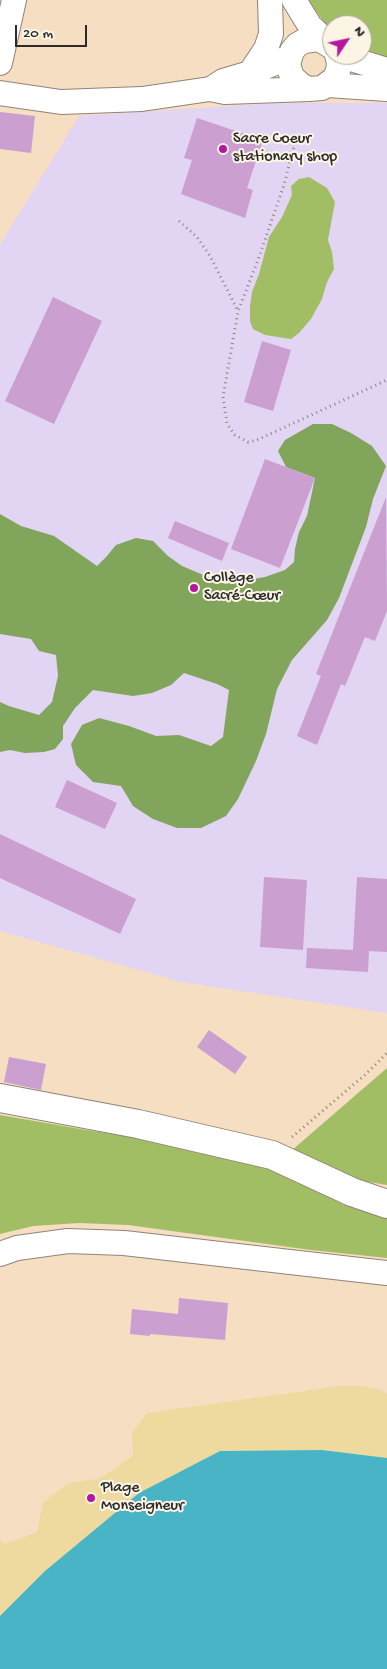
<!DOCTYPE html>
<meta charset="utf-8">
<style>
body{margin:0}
#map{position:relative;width:387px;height:1669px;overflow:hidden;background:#f5dec1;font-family:"Gochi Hand",sans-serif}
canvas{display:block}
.north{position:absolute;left:322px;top:15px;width:50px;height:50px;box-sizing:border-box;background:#fcf5e5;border:1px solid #a8a49b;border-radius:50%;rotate:56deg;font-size:14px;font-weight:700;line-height:20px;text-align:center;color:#2b2b2b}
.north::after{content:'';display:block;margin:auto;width:18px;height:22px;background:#b5179e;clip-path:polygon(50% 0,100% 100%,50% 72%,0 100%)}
.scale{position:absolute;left:15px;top:25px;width:72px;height:22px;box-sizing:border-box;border:2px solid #2b2b2b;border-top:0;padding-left:6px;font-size:15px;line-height:18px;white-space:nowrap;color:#2b2b2b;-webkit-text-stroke:4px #fcf5e5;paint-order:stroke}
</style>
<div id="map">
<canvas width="387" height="1669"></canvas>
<div class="north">N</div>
<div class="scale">20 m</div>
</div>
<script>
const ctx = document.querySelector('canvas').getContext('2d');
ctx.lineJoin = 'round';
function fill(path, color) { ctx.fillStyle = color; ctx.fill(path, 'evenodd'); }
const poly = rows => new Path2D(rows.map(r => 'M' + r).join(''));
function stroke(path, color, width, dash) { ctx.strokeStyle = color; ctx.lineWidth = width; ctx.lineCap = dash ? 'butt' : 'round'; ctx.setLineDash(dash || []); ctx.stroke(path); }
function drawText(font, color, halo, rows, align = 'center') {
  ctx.font = font + ' "Gochi Hand",sans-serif'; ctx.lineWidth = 4; ctx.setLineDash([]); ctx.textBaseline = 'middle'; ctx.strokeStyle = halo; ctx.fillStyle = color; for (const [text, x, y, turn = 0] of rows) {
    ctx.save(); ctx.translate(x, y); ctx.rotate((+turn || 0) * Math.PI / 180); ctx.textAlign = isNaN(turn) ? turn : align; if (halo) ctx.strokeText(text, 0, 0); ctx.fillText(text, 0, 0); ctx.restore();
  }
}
fill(poly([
 [276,103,387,103,387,1013,182,982,0,931,0,245,79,116]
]), '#e2d4f3');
fill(poly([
 [307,0,387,0,387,62,362,53,362,25,332,25,332,32],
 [309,177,327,188,335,202,328,240,332,252,334,269,327,282,322,299,311,319,299,333,291,339,265,335,253,329,250,321,250,307,252,292,259,274,269,237,282,217,292,195,291,186,299,179],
 [387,1068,387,1185,350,1179,291,1151],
 [0,1115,92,1131,150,1139,254,1160,310,1186,342,1204,387,1217,387,1258,311,1250,128,1225,79,1223,33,1226,0,1234]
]), '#a2be65');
fill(poly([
 [313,424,332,424,351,433,372,446,386,466,373,499,366,527,339,598,327,620,292,660,277,689,266,734,256,761,238,799,226,816,201,828,177,828,153,819,133,806,121,786,93,782,76,765,71,744,82,725,99,718,129,726,156,736,179,735,211,746,223,737,229,690,217,684,184,673,171,685,152,693,133,696,93,690,75,708,63,726,63,739,55,749,44,752,25,753,10,750,0,752,0,702,9,706,39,715,52,702,58,676,56,655,39,651,31,639,0,634,0,514,21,526,54,536,97,566,107,556,116,545,136,538,153,541,168,556,182,566,225,584,265,577,285,570,294,562,295,549,299,532,307,516,315,478,286,467,278,451,285,440]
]), '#81a55a');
fill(poly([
 [340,1386,362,1386,381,1390,387,1394,387,1458,322,1450,220,1451,139,1493,45,1571,0,1616,0,1540,5,1544,37,1532,43,1503,68,1483,99,1479,133,1456,132,1433,147,1413]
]), '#eeda9e');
fill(poly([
 [322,1450,387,1458,387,1669,0,1669,0,1616,45,1571,139,1493,220,1451]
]), '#48b4c5');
fill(poly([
 [0,112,35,116,31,153,0,149],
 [197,118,263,140,247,188,253,190,245,218,181,194,192,160,184,158],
 [53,297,102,321,54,424,5,401],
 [262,341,291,350,273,411,244,402],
 [265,459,315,478,280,568,231,549],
 [386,497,387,611,375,641,365,637,345,686,341,684,317,745,297,736,321,676,316,674],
 [175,521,229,543,222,561,168,538],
 [67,780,117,803,105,829,55,807],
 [0,834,136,899,120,934,0,878],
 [264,877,307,880,303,950,260,947],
 [357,877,387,879,387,952,369,951,368,972,306,968,307,948,353,950],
 [209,1030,247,1057,235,1074,197,1047],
 [9,1057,46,1064,41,1090,4,1082],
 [179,1298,228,1303,225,1340,150,1334,150,1336,130,1334,132,1309,178,1314]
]), '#cb9fcf');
const street = poly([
 [294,0,310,26,327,42],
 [332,47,319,39,304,41,297,45,292,51,288,64,292,77,302,86,309,89,322,88,334,79,338,71,339,63,337,55],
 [338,55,387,70],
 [0,63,14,0],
 [250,73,266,49,271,34,270,0],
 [328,85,387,89],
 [214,87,223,81,250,73,290,57],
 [0,93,61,102,142,99,210,89,225,92,309,89],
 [0,1254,17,1248,68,1241,124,1243,387,1273]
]);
const secondary = poly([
 [0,1098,138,1124,272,1155,352,1192,387,1204]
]);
stroke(street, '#908476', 26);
stroke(secondary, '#908476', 30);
stroke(poly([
 [295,143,284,185,258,260,238,311,223,397,227,424,235,435,248,442,257,440,387,380],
 [179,221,197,237,210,256,238,311],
 [292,1137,366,1074,387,1053]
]), '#908476', 3, [1, 4]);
stroke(street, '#fff', 24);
stroke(secondary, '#fff', 28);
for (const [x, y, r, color] of [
 [223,149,5,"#b5179e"],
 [194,588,5,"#b5179e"],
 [91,1498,5,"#b5179e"]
]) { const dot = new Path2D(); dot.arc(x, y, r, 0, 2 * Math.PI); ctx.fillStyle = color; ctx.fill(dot); stroke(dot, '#fcf5e5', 2); }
drawText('16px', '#2b2b2b', '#fcf5e5', [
 ["Sacre Coeur",233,140],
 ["stationary shop",233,158],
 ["Collège",204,579],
 ["Sacré-Cœur",204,597],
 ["Plage",101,1489],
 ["Monseigneur",101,1507]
], 'left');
</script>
